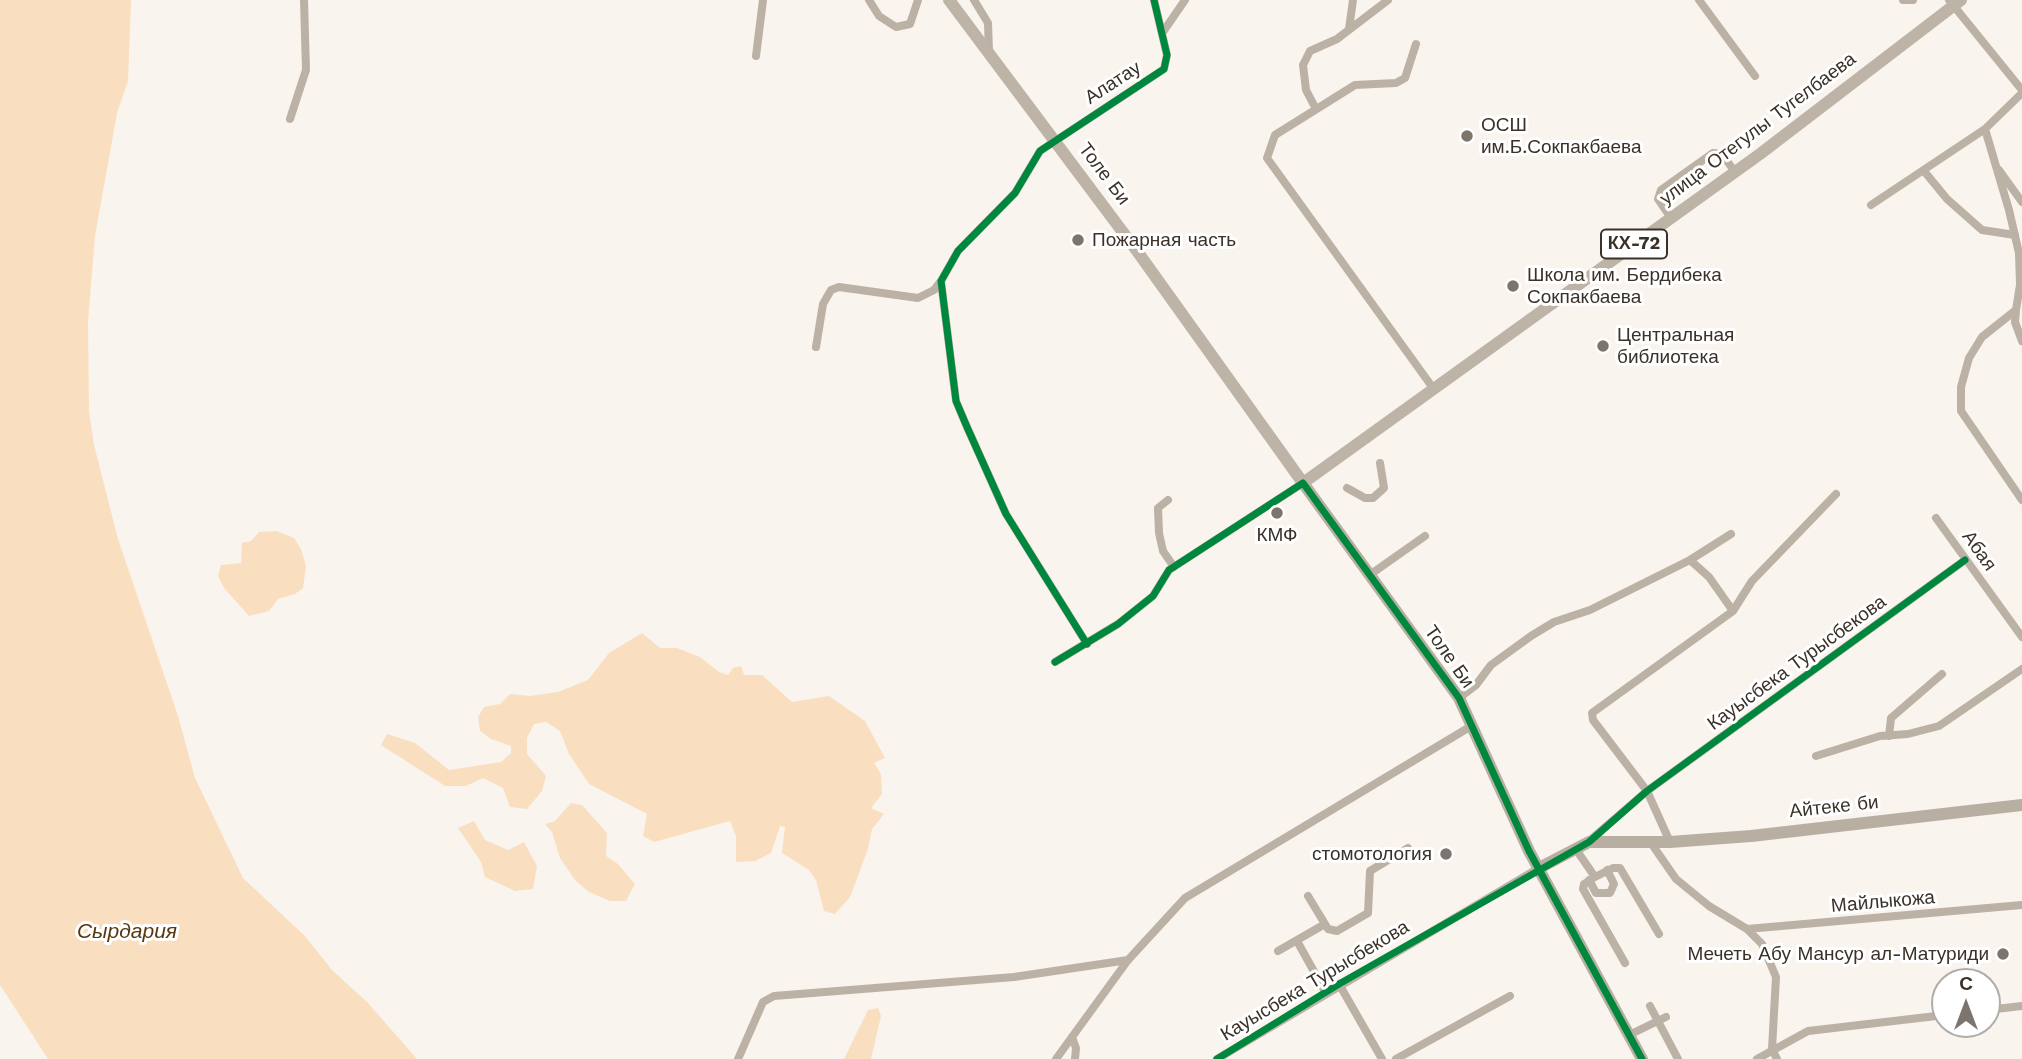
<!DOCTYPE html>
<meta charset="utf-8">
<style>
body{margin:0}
#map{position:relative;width:2022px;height:1059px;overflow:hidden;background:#f9f4ee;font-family:"Work Sans",sans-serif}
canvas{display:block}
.north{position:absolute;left:1931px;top:968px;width:70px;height:70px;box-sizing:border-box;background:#fff;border:2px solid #b0ada9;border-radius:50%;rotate:0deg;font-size:19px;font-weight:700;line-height:28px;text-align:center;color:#3a3128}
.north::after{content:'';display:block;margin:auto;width:24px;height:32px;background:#7d756d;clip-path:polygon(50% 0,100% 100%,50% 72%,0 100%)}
</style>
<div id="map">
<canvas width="2022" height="1059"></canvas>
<div class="north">С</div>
</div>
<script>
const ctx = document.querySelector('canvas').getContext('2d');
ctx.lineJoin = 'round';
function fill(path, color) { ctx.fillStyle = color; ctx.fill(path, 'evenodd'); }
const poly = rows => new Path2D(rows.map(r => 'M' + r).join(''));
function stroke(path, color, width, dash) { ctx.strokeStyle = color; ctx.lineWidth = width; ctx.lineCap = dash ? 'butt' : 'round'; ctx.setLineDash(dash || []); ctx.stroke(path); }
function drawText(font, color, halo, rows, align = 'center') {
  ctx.font = font + ' "Work Sans",sans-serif'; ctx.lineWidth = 6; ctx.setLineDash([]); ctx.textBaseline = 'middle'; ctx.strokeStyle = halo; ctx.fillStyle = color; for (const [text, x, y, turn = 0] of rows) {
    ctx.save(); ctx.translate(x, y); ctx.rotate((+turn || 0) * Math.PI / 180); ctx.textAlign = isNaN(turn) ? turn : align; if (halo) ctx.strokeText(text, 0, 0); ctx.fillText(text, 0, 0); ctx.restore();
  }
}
fill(poly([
 [0,0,131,0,128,81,117,113,95,236,88,321,89,411,94,445,118,539,178,716,195,778,243,878,305,936,332,970,367,1002,417,1059,48,1059,0,985],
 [277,531,294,538,301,549,306,566,303,588,295,594,278,599,269,611,249,616,224,588,218,576,221,565,241,563,242,543,251,541,259,532],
 [642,633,660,648,677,648,700,657,719,672,728,675,733,668,741,666,744,675,762,675,792,702,829,696,865,721,885,758,874,763,881,774,882,794,871,808,884,814,872,829,868,849,850,897,835,914,824,911,816,880,809,870,782,853,785,827,780,826,771,853,755,861,736,862,736,836,730,821,654,842,643,836,647,814,589,784,569,754,560,731,546,722,534,724,527,738,527,754,546,776,542,791,527,809,510,807,503,788,483,778,466,786,445,786,381,745,387,734,415,743,449,770,501,762,511,753,511,746,491,739,480,731,478,717,484,707,500,704,510,694,530,696,558,692,588,680,609,653],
 [571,803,582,805,607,833,606,856,618,864,635,884,626,901,610,901,589,892,575,880,560,858,552,832,545,824,555,821],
 [474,821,485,840,508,850,524,842,537,866,533,889,515,891,485,877,481,862,458,828],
 [878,1008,881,1016,871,1059,844,1059,868,1010]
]), '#f9dfc0');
stroke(poly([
 [869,0,879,16,896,27,910,24,918,0],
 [974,0,988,23,989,52],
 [1699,0,1755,76],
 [1903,0,1913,0],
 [1949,0,2022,90],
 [1349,29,1353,0],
 [1163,32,1185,0],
 [1416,44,1405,78,1396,83,1355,85,1275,135,1267,158,1433,388],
 [756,56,763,0],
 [1316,109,1306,90,1303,65,1310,51,1337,39,1388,0],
 [290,119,306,70,304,0],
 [1985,129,2009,210,2019,253,2020,285,2016,310,1982,337,1969,358,1961,387,1961,411,2022,500],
 [1999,170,2022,202],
 [1924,171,1947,199,1982,230,2015,235],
 [1871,205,1985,129,2022,93],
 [1671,218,1658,199,1661,190,1713,153,1722,154,1735,172],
 [2016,310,2015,322,2022,341],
 [816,347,823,304,831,290,839,287,918,298,934,290,941,281],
 [1347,488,1365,498,1373,498,1384,488,1380,463],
 [1168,500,1158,508,1159,533,1163,551,1174,567],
 [1936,518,2022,637],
 [1690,560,1709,577,1733,611],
 [1371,574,1425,536],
 [1087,644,1006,514,967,427,956,401,941,281,958,251,1015,193,1040,151,1164,69,1167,55,1154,0],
 [1055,662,1118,624,1153,596,1169,570,1303,483],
 [1459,698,1476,685,1491,665,1531,636,1554,622,1590,610,1690,560,1731,534],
 [1889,736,1891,718,1942,674],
 [1816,756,1880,736,1908,734,1939,726,2022,669],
 [1589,841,1647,791,1965,560],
 [1670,842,1647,791,1593,720,1592,713,1733,611,1752,581,1836,494],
 [1651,843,1676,879,1709,906,1747,929,1762,944,1776,977,1772,1049],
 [1575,848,1595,877,1613,868,1620,868,1659,934],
 [1595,877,1584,884,1583,889,1625,963],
 [1589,880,1596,893,1610,893,1614,884,1607,870],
 [1308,896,1328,929,1337,931,1368,913,1370,871,1408,848],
 [1747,929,2022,905],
 [1297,941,1326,993],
 [1278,951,1325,924],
 [1339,984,1382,1059],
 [1650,1006,1678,1059],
 [1987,1010,2022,1006],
 [1629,1035,1666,1017],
 [1072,1037,1076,1048,1075,1059],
 [1772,1049,1777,1059],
 [738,1059,763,1002,774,996,1014,977,1128,960],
 [1056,1059,1128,960,1185,898,1473,725],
 [1217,1059,1539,868],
 [1396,1059,1510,996],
 [1757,1059,1808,1031,1945,1015]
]), '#bbb1a5', 8);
stroke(poly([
 [1303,483,1459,698,1529,851,1642,1059],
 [1539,868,1589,842,1670,842,1751,836,2022,805]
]), '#b9aea2', 12);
stroke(poly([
 [949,0,1137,251,1303,483,1760,154,1961,0]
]), '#bdb3a7', 12);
stroke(poly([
 [1087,644,1006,514,967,427,956,401,941,281,958,251,1015,193,1040,151,1164,69,1167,55,1154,0],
 [1055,662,1118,624,1153,596,1169,570,1303,483,1459,698,1529,851,1642,1059],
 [1217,1059,1339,984,1589,842,1647,791,1965,560]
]), '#00873e', 7);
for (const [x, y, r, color] of [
 [1467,136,7,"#7d756d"],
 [1078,240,7,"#7d756d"],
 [1513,286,7,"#7d756d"],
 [1603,346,7,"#7d756d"],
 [1277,513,7,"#7d756d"],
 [1446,854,7,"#7d756d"],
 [2003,954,7,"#7d756d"]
]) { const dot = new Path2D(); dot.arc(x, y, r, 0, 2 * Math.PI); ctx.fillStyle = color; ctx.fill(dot); stroke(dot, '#fff', 2.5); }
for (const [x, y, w] of [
 [1634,244,66]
]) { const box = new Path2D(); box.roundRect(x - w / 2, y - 14.5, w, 29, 5); ctx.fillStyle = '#fff'; ctx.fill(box); stroke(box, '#3a3128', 2); }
drawText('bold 18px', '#3a3128', null, [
 ["КХ-72",1634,244]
]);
drawText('19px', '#3a3128', '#fff', [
 ["Алатау",1113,83,-33],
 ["улица Отегулы Тугелбаева",1758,129,-37],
 ["Толе Би",1104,174,53],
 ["Абая",1979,551,55],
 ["Толе Би",1449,657,55],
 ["Кауысбека Турысбекова",1797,663,-36],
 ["Айтеке би",1834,807,-6],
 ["Майлыкожа",1883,902,-5],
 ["Кауысбека Турысбекова",1315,981,-31]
]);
drawText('19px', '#3a3128', '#fff', [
 ["ОСШ",1481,125],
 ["им.Б.Сокпакбаева",1481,147],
 ["Пожарная часть",1092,240],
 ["Школа им. Бердибека",1527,275],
 ["Сокпакбаева",1527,297],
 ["Центральная",1617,335],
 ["библиотека",1617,357],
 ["КМФ",1277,535,"center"],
 ["стомотология",1432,854,"right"],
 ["Мечеть Абу Мансур ал-Матуриди",1989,954,"right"]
], 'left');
drawText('italic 21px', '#553810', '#fff', [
 ["Сырдария",127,932]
]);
</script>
